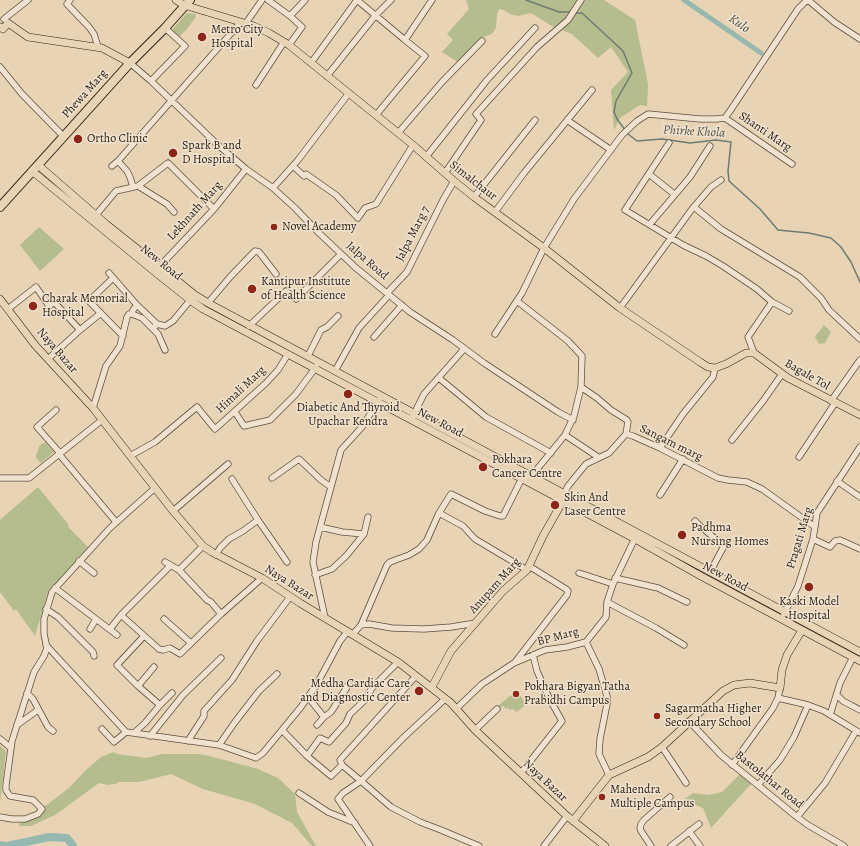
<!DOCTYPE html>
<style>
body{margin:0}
canvas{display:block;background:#e8d3b5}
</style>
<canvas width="860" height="846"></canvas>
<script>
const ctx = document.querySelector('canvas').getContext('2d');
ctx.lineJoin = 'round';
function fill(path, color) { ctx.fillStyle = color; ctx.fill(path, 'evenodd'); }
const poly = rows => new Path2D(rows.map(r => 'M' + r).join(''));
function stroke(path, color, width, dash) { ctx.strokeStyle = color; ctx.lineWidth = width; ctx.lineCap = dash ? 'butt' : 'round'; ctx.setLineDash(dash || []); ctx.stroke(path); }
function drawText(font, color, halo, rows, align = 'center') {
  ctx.font = font + ' Alegreya,serif'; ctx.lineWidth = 3; ctx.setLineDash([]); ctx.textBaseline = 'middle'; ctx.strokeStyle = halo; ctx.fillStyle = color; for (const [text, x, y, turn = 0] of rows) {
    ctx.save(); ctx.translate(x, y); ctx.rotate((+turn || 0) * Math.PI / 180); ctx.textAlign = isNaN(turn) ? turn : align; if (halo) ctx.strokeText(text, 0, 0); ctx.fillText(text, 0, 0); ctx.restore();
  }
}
fill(poly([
 [466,0,604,0,635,20,648,84,647,106,640,105,620,118,614,130,611,90,628,72,611,47,598,58,572,34,552,26,531,13,518,16,510,14,504,10,499,9,497,14,496,28,492,34,483,37,458,62,442,52,453,40,447,34,469,9],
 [187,13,196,14,195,18,187,29,179,37,171,31],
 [39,227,64,249,40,271,20,245],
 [824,325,831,332,825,343,819,344,815,337],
 [45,442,54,452,41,463,36,458,36,455,40,445],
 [38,487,68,524,69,528,88,547,48,592,35,636,16,609,14,611,0,592,0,520],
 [517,690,526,705,516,712,513,709,510,710,508,708,506,709,503,706,500,708,498,706],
 [0,746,6,751,0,803],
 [114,752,117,754,146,758,163,754,200,754,221,759,258,769,278,778,295,794,297,812,316,846,312,846,292,823,255,804,203,789,171,774,139,782,119,782,115,784,108,785,99,783,55,815,31,826,20,826,19,824,44,807,69,788,87,769,101,757],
 [740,774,751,784,711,828,703,808,683,800,693,793,709,795,722,792]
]), '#b5bc8e');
stroke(poly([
 [526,0,559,12,572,12],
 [575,13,582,13,623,51,632,73,616,101,614,112,617,119,628,134,637,141,662,139,690,143,716,140,731,142,728,171,729,181,760,209,778,230,809,233,831,238,841,247,851,262,860,282]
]), '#6d7c71', 1.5);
stroke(poly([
 [684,0,761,53]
]), '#97b8ae', 5);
stroke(poly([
 [0,845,7,846,49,837,67,838,73,846]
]), '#97b8ae', 8);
const minor = poly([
 [70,0,67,4,89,27,94,34,98,47],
 [268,0,290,16,302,27,289,45],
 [357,0,405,40,432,0],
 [808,0,834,22,860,39],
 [290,16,305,0],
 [4,19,28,0],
 [246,23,262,0],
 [130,63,151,81,218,145,246,169,273,188,295,208,319,233,356,268,410,312,453,340,484,363,558,412,573,420],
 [311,63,357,0],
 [0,67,22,94,63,136],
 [327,76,375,16,391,0],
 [151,81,185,46,165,28],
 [256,85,284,42],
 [376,115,425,56,405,40],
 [725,118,792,164],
 [567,120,611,150],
 [398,133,442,82,482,41],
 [669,143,625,210,683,245,706,256,723,266,757,289,772,302,789,311],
 [426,157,487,80,535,28],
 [118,161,127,171,130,177,133,187],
 [112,166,118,161,241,22],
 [293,166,304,176,306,174,336,195,358,218,365,208,376,204,413,145],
 [445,173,481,120,476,114,537,47,568,20,581,0],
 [649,174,674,194],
 [138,186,168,163,214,209],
 [273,188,298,160,349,93],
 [474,197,535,120],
 [694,207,721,229,800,277,821,298,829,310,860,339],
 [495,212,524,173,592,90],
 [96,215,116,191,138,186,167,204,174,212],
 [650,224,690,177,710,146],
 [159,267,214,209,246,169],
 [109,273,137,305],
 [113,278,89,301,123,336],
 [387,293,407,272,443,200,454,181],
 [517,301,568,341,582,356,581,387,574,416,565,435,538,468,531,480],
 [208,303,230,277,255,251,259,252,276,274],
 [620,308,692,209,711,187,721,180],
 [8,309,36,287,49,306,54,302,80,330],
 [132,314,142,318,153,329],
 [157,324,153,329,158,334,165,350],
 [249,326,286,291,296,299,341,254],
 [495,334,522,293,544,248,574,199,622,135,637,121,648,114,700,119,716,119,725,118,732,108,798,9,807,0],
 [374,337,402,305],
 [754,353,748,337,772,302],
 [308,356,321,330,327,327,338,316],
 [48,359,80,330,101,313],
 [335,371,359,328,389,295],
 [439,378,486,417,551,453],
 [581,387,597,398,611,410,627,420,628,422,626,434],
 [831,401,860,360],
 [93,408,106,366,120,346,127,317,129,314,132,314,133,310,137,305,157,324,165,326,173,321,192,298],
 [56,410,37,427,60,453],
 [235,412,244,426,270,420,296,394,316,367],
 [413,416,424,394,464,349],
 [565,435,598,457],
 [732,440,763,401,782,374],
 [660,448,683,414,713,377,715,368],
 [59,454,116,522],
 [130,456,155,442,197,407,215,429,266,383,278,370,288,354],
 [799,457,835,403],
 [0,478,29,478,102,420],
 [272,478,299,459,321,480,331,487],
 [232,479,258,520,287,562],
 [837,481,860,497],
 [660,495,683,459],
 [563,496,568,486,586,464,609,453,626,434,633,436,660,448,718,478,728,480,747,482,762,489,815,527],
 [173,511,228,464],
 [439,513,463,526,475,539,527,570],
 [695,521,700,526,724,546,710,572],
 [320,527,342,532,364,534],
 [813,539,830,547,835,541,840,540,860,549],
 [216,555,220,548,229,539,243,531,258,520],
 [79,561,94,573],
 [165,562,179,570,207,600,211,602,221,614],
 [179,570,203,546],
 [579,573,613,584],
 [315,575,332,569,346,556,364,534,368,517],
 [615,578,658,588,687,602],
 [55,588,117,635],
 [607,602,656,628,684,645],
 [46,609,58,617,93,652,94,656],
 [784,614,798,586,813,539,817,513,860,447],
 [121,615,159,649,163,650,170,648,180,654,221,614,262,578],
 [325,618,313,562,316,542,341,450,362,427,379,400],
 [164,619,191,643],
 [361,625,369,624,392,628,424,629,451,627,476,623],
 [90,629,96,619],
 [110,629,121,615,170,566],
 [353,634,361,625,387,565,390,562,409,555,419,549,427,540,439,513,451,494,485,511,500,516,503,516,523,476],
 [144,636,117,665,138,686,154,667],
 [586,642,599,669,607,696,607,704,600,739,599,754,609,775],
 [46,645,126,732,219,745,256,758,263,753,301,707,317,684,340,641,348,631],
 [516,661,567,595,568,591,566,589,529,566],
 [27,693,33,699,48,727,53,731],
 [837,695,843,701,860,710],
 [308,697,324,717,331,712,349,684],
 [778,698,808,705,824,711,860,733],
 [445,699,403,738,361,781,391,807,420,822,441,830,479,846],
 [160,705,172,693],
 [456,709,482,684,514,663,545,650,567,647,586,642,606,617,607,602,613,584,636,536],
 [830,715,840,683,853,657],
 [689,721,721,755,797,817,808,825,844,846],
 [17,725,38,710],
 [317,725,324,717],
 [102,729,114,742,126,732],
 [282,730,307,756,331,776,342,765,361,781,343,793,338,799,370,846],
 [475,730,497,709],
 [135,732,145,723,160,705,138,686],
 [150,736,183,695,221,658],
 [0,739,11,748],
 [188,741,204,716,204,711,232,680,257,641,290,597],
 [219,745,235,722,259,691,277,674],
 [662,747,686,783],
 [307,756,320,738,329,742,346,723,350,714,365,700,372,688,398,662],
 [342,765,340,760,416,676],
 [732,765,773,708,778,698,780,688],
 [521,773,562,721,549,698,537,671,533,655],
 [758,785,780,760,794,737,808,705],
 [299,793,328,812,355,823],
 [0,817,12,819,25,819,38,814,42,809,33,800,10,796,6,790,6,785,12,741,34,672,44,656,47,648,44,634,44,619,52,592,110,528,155,488],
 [797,817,825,783,856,731],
 [689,831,700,846],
 [544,846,567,816],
 [651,846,641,831,640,828,641,824,644,820,670,797],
 [671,846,699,824]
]);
const major = poly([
 [176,0,184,5,254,26,269,33,289,45,413,145,454,181,474,197,544,248,620,308,700,362,708,367,715,368,726,364,746,353,754,353,788,378,860,415],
 [0,27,3,29,8,23,28,37,102,48,130,63],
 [38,165,106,224,195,295,208,303,860,652],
 [32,171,155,272,190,300,203,309,635,539,699,575,860,661],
 [0,299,35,345,93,408,173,511,203,546,212,552,262,578,300,603,398,662,451,703,475,730,538,789,567,816,605,846],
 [432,687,451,651,503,591,527,570,543,536,564,499],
 [573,821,609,775,648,757,662,747,723,691,734,685,750,683,780,688,782,670,787,655,802,630]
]);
const highway = poly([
 [0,207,130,63,165,28,190,0]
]);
stroke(minor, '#5c4e3e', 7);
stroke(major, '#2e2216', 8);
stroke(highway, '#2e2216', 10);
stroke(minor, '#f0e2cf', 5.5);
stroke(major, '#e8d3b5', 7);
stroke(highway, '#e8d3b5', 8);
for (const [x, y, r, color] of [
 [202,37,5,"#8f2418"],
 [78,139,5,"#8f2418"],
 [173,153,5,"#8f2418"],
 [274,227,4,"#8f2418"],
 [252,289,5,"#8f2418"],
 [33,306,5,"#8f2418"],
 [348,394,5,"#8f2418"],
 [483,467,5,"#8f2418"],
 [555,505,5,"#8f2418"],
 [682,535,5,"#8f2418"],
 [809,587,5,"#8f2418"],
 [419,691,5,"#8f2418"],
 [516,694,4,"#8f2418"],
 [657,716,4,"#8f2418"],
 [602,797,4,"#8f2418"]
]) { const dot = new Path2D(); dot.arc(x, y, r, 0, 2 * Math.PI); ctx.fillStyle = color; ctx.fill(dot); stroke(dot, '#f0e2cf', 1.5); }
drawText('12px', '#2e2216', '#f0e2cf', [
 ["Metro City",211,30],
 ["Hospital",211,44],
 ["Ortho Clinic",87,139],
 ["Spark B and",182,146],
 ["D Hospital",182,160],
 ["Novel Academy",282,227],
 ["Kantipur Institute",261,282],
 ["of Health Science",261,296],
 ["Charak Memorial",42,299],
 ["Hospital",42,313],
 ["Diabetic And Thyroid",348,408,"center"],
 ["Upachar Kendra",348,422,"center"],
 ["Pokhara",492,460],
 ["Cancer Centre",492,474],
 ["Skin And",564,498],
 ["Laser Centre",564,512],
 ["Padhma",691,528],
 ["Nursing Homes",691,542],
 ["Kaski Model",809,602,"center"],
 ["Hospital",809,616,"center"],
 ["Medha Cardiac Care",410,684,"right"],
 ["and Diagnostic Center",410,698,"right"],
 ["Pokhara Bigyan Tatha",524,687],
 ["Prabidhi Campus",524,701],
 ["Sagarmatha Higher",665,709],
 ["Secondary School",665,723],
 ["Mahendra",610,790],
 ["Multiple Campus",610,804]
], 'left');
drawText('12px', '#2e2216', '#f0e2cf', [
 ["Phewa Marg",85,94,-48],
 ["Shanti Marg",765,132,34],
 ["Simalchaur",473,181,38],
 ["Lekhnath Marg",195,211,-48],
 ["Jalpa Marg 7",413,234,-63],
 ["Jalpa Road",367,261,41],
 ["New Road",161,263,39],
 ["Naya Bazar",57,351,49],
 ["Bagale Tol",807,375,30],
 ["Himali Marg",241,390,-43],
 ["New Road",440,423,28],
 ["Sangam marg",671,443,26],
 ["Pragati Marg",800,538,-73],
 ["New Road",725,577,28],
 ["Naya Bazar",289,583,32],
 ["Anupam Marg",495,586,-48],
 ["BP Marg",558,637,-15],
 ["Bastolathar Road",769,780,39],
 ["Naya Bazar",545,781,43]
]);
drawText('italic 13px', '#4e4f44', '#f0e2cf', [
 ["Kulo",739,24,35],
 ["Phirke Khola",694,132,3]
]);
</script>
